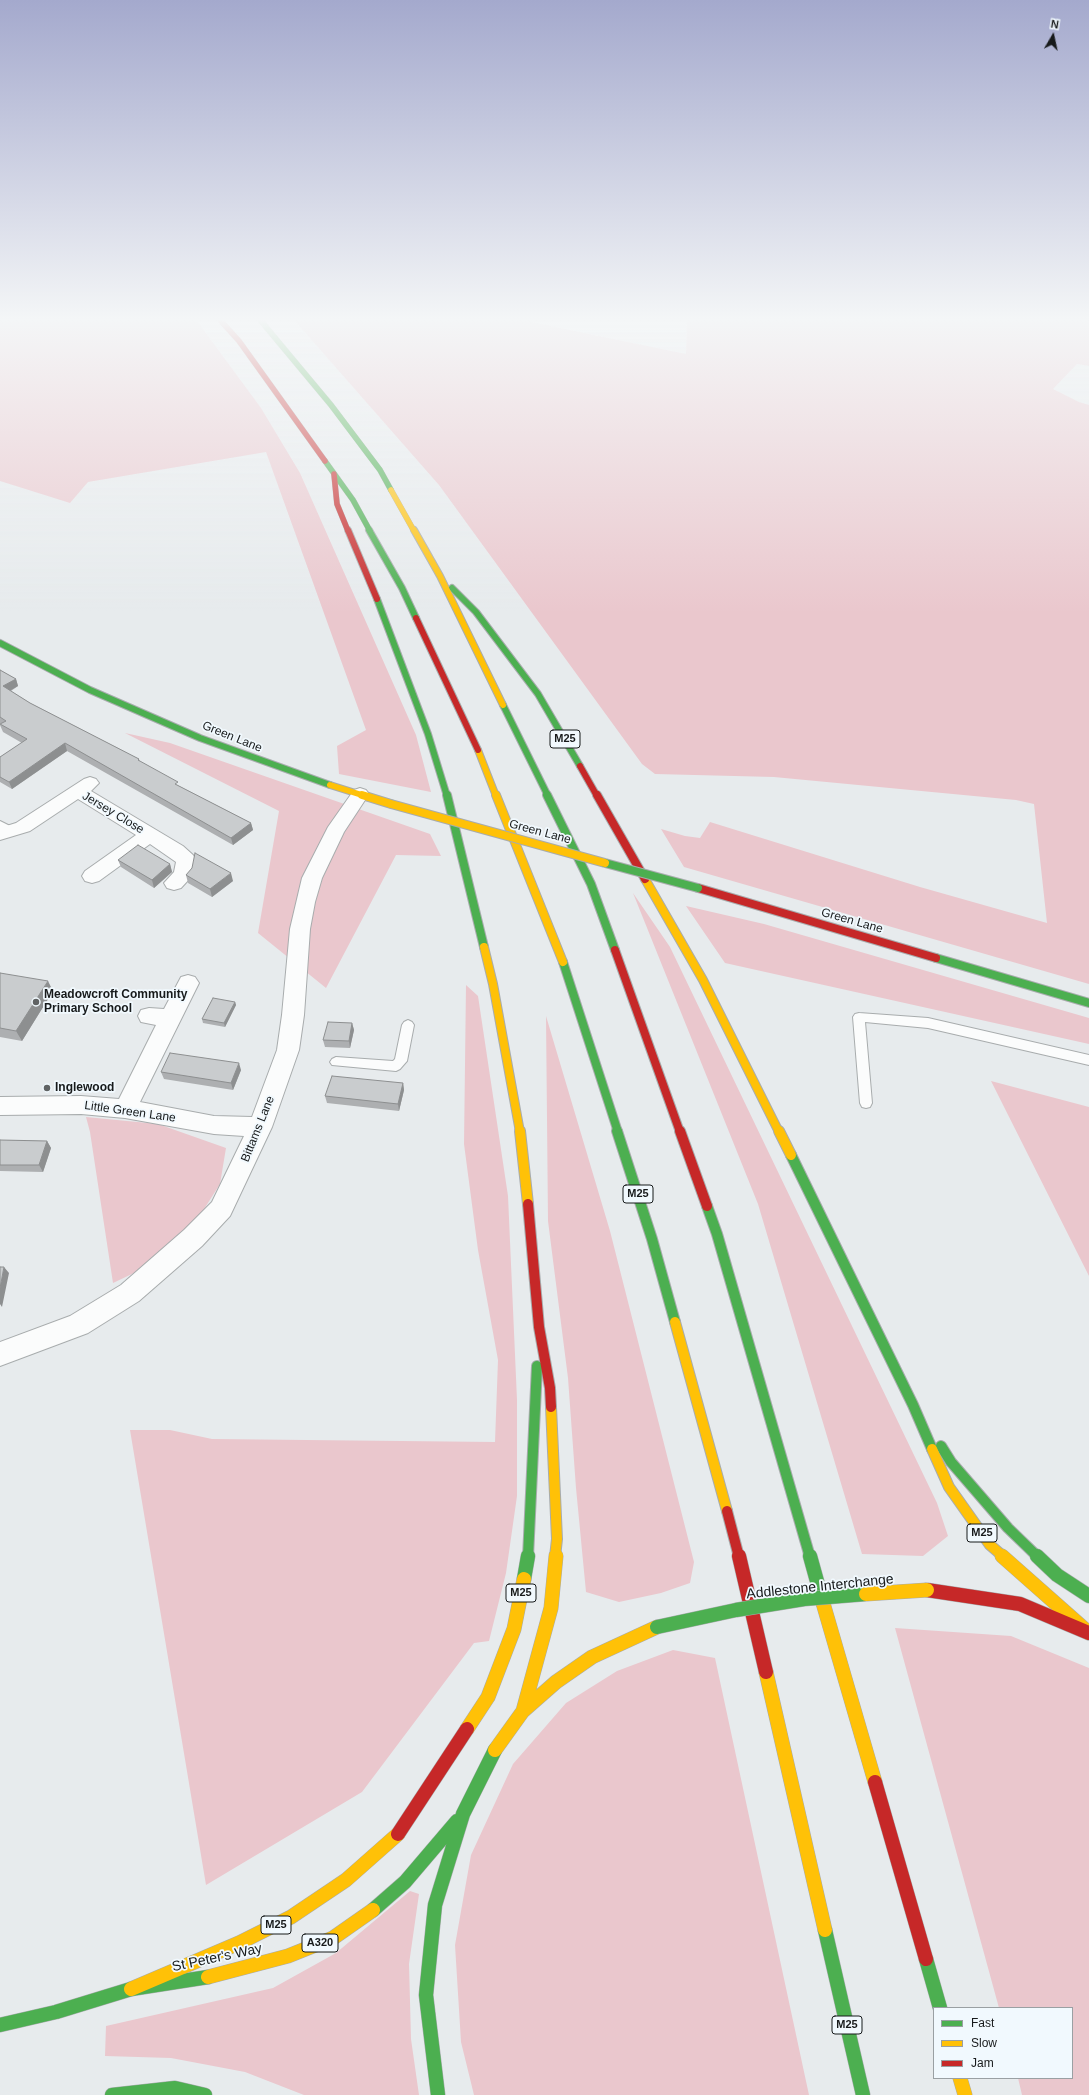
<!DOCTYPE html>
<style>
body{margin:0}
#map{position:relative;width:1089px;height:2095px;overflow:hidden;background:#e7ebed;font-family:Arial,sans-serif}
canvas{display:block}
.legend{position:absolute;left:933px;top:2007px;width:140px;height:72px;box-sizing:border-box;background:#f1f9fe;border:1px solid #9aa0a3;margin:0;padding:5px 7px;list-style:none;font-size:12px;color:#171a1b}
.legend li{display:flex;align-items:center;gap:8px;height:20px}
.legend b{width:20px;border:1px solid #9aa0a3}
.north{position:absolute;left:1033px;top:16px;width:40px;height:40px;-webkit-text-stroke:3px #f1f9fe;paint-order:stroke;rotate:9deg;font-size:11px;font-weight:700;line-height:16px;text-align:center;color:#171a1b}
.north::after{content:'';display:block;margin:auto;width:14px;height:18px;background:#171a1b;clip-path:polygon(50% 0,100% 100%,50% 72%,0 100%)}
</style>
<div id="map">
<canvas width="1089" height="2095"></canvas>
<ul class="legend">
<li><b style="height:5px;background:#4caf50"></b>Fast</li>
<li><b style="height:5px;background:#ffc107"></b>Slow</li>
<li><b style="height:5px;background:#c62828"></b>Jam</li>
</ul>
<div class="north">N</div>
</div>
<script>
const ctx = document.querySelector('canvas').getContext('2d');
ctx.lineJoin = 'round';
function fill(path, color) { ctx.fillStyle = color; ctx.fill(path, 'evenodd'); }
const poly = rows => new Path2D(rows.map(r => 'M' + r).join(''));
function stroke(path, color, width, dash) { ctx.strokeStyle = color; ctx.lineWidth = width; ctx.lineCap = dash ? 'butt' : 'round'; ctx.setLineDash(dash || []); ctx.stroke(path); }
function drawText(font, color, halo, rows, align = 'center') {
  ctx.font = font + ' Arial,sans-serif'; ctx.lineWidth = 3.5; ctx.setLineDash([]); ctx.textBaseline = 'middle'; ctx.strokeStyle = halo; ctx.fillStyle = color; for (const [text, x, y, turn = 0] of rows) {
    ctx.save(); ctx.translate(x, y); ctx.rotate((+turn || 0) * Math.PI / 180); ctx.textAlign = isNaN(turn) ? turn : align; if (halo) ctx.strokeText(text, 0, 0); ctx.fillText(text, 0, 0); ctx.restore();
  }
}
fill(poly([
 [0,321,196,321,200,325,261,408,300,473,416,735,431,792,339,774,337,746,366,730,266,452,88,482,70,503,0,481],
 [295,321,526,321,686,354,687,321,1089,321,1089,366,1077,364,1053,389,1079,402,1089,405,1089,984,684,867,661,829,685,836,700,838,710,822,920,887,1047,923,1034,804,1016,800,774,777,655,774,642,764,439,485],
 [125,733,170,743,430,834,441,856,396,855,326,988,258,933,279,811],
 [633,893,670,947,937,1503,948,1536,923,1556,862,1554,758,1204],
 [686,906,764,924,1089,1018,1089,1044,725,963],
 [466,985,478,996,508,1196,517,1400,517,1496,506,1573,489,1641,474,1643,362,1792,206,1885,130,1430,170,1430,212,1439,495,1442,498,1360,478,1250,464,1144],
 [546,1016,610,1231,694,1562,690,1583,661,1593,619,1602,586,1592,576,1488,568,1378,548,1221],
 [991,1081,1089,1107,1089,1276],
 [86,1117,158,1124,226,1148,220,1184,176,1253,113,1283,90,1132],
 [895,1628,1011,1636,1089,1668,1089,2095,1022,2095,1018,2078,1072,2078,1072,2008,999,2008],
 [673,1650,715,1658,809,2095,474,2095,461,2042,455,1945,471,1855,513,1764,566,1703,617,1671],
 [410,1891,419,1894,409,1964,411,2039,419,2095,304,2095,245,2072,171,2058,105,2056,106,2026,273,1988,336,1953]
]), '#eac7cd');
const lane = poly([
 [0,821,16,829,17,831,16,833,8,833,0,829,0,821],
 [859,1013,928,1018,1089,1055,1089,1065,928,1028,865,1022,872,1103,870,1107,866,1108,862,1107,860,1103,853,1017,855,1014,859,1013],
 [408,1020,412,1022,414,1025,407,1061,400,1069,396,1071,332,1065,330,1062,332,1059,336,1057,393,1061,395,1059,402,1025,404,1022,408,1020]
]);
const street = poly([
 [90,777,96,779,99,783,91,791,183,846,193,855,196,860,193,875,181,888,174,890,167,888,164,883,174,872,176,862,150,844,99,881,92,883,85,881,82,876,85,871,136,835,78,799,30,831,0,840,0,828,16,823,84,779,90,777],
 [360,788,366,790,369,794,344,832,322,878,315,902,310,929,304,1015,299,1050,272,1127,230,1216,202,1246,139,1301,88,1333,0,1366,0,1342,70,1316,121,1285,184,1230,212,1202,244,1136,214,1134,125,1118,81,1114,0,1115,0,1097,81,1096,119,1099,156,1025,141,1022,138,1016,141,1010,149,1008,164,1009,181,977,188,975,195,977,199,983,140,1102,214,1116,252,1117,277,1050,282,1015,290,929,302,878,328,827,354,790,360,788]
]);
const fastFar4 = poly([
 [261,321,331,405,380,470,391,490],
 [325,461,353,500,370,531]
]);
const fastFar3 = poly([
 [369,530,402,588,416,618],
 [452,588,476,612,538,694,580,766],
 [377,599,428,734,447,796],
 [0,643,90,690,200,738,330,785],
 [503,705,548,796]
]);
const fastFar2 = poly([
 [447,795,484,947],
 [547,795,591,884,615,950],
 [936,958,1089,1003],
 [563,962,618,1132]
]);
const fastFar1 = poly([
 [617,1131,652,1239,675,1322],
 [791,1155,913,1405,932,1449],
 [707,1206,717,1234,810,1557],
 [941,1446,951,1462,1008,1528,1038,1557],
 [528,1557,537,1366]
]);
const fast = poly([
 [810,1556,823,1603],
 [1037,1556,1057,1575,1089,1596],
 [524,1579,528,1556],
 [373,1910,405,1882,457,1821],
 [825,1930,863,2095],
 [926,1959,940,2008],
 [0,2025,56,2012,131,1989,208,1977],
 [112,2095,175,2088,205,2095],
 [438,2095,426,1995,435,1905,463,1814,495,1750]
]);
const slowFar4 = poly([
 [391,490,414,531]
]);
const slowFar3 = poly([
 [414,530,440,576,503,705],
 [478,750,496,796],
 [330,785,365,796]
]);
const slowFar2 = poly([
 [362,795,391,804],
 [496,795,563,962],
 [645,879,703,980,779,1132],
 [484,947,493,984,520,1132]
]);
const slowFar1 = poly([
 [520,1131,528,1204],
 [779,1131,791,1155],
 [675,1322,727,1511],
 [551,1407,557,1539,555,1557],
 [932,1449,949,1487,990,1545,1004,1557]
]);
const slow = poly([
 [1002,1556,1089,1633],
 [823,1603,875,1782],
 [766,1672,825,1930],
 [523,1711,551,1608,556,1556],
 [467,1729,488,1697,514,1629,524,1579],
 [495,1750,523,1711,556,1682,592,1657,657,1627],
 [208,1977,288,1956,333,1938,373,1910],
 [131,1989,239,1943,291,1917,346,1880,398,1834],
 [960,2078,965,2095]
]);
const jamFar4 = poly([
 [221,321,239,341,325,461],
 [334,474,337,504,348,531]
]);
const jamFar3 = poly([
 [348,530,377,599],
 [416,618,478,750],
 [580,766,597,796]
]);
const jamFar2 = poly([
 [597,795,645,879],
 [698,888,936,958],
 [615,950,680,1132]
]);
const jamFar1 = poly([
 [680,1131,707,1206],
 [528,1204,539,1327,550,1388,551,1407],
 [727,1511,739,1557]
]);
const jam = poly([
 [739,1556,766,1672],
 [927,1590,1020,1604,1089,1633],
 [875,1782,926,1959],
 [398,1834,467,1729]
]);
stroke(lane, '#a8acad', 2);
stroke(street, '#a8acad', 2);
stroke(fastFar4, '#a8acad', 6);
stroke(fastFar3, '#a8acad', 8);
stroke(fastFar2, '#a8acad', 10);
stroke(fastFar1, '#a8acad', 12);
stroke(fast, '#a8acad', 15);
stroke(slowFar4, '#a8acad', 6);
stroke(slowFar3, '#a8acad', 8);
stroke(slowFar2, '#a8acad', 10);
stroke(slowFar1, '#a8acad', 12);
stroke(slow, '#a8acad', 15);
stroke(jamFar4, '#a8acad', 6);
stroke(jamFar3, '#a8acad', 8);
stroke(jamFar2, '#a8acad', 10);
stroke(jamFar1, '#a8acad', 12);
stroke(jam, '#a8acad', 15);
fill(lane, '#fbfcfc');
fill(street, '#fbfcfc');
stroke(fastFar4, '#4caf50', 5.5);
stroke(fastFar3, '#4caf50', 6);
stroke(fastFar2, '#4caf50', 8);
stroke(fastFar1, '#4caf50', 10);
stroke(fast, '#4caf50', 14);
stroke(slowFar4, '#ffc107', 5.5);
stroke(slowFar3, '#ffc107', 6);
stroke(slowFar2, '#ffc107', 8);
stroke(slowFar1, '#ffc107', 10);
stroke(slow, '#ffc107', 14);
stroke(jamFar4, '#c62828', 5.5);
stroke(jamFar3, '#c62828', 6);
stroke(jamFar2, '#c62828', 8);
stroke(jamFar1, '#c62828', 10);
stroke(jam, '#c62828', 14);
const fastBridgeFar1 = poly([
 [605,863,698,888]
]);
const fastBridge = poly([
 [657,1627,736,1610,804,1599,866,1594]
]);
const slowBridgeFar1 = poly([
 [391,804,605,863]
]);
const slowBridge = poly([
 [866,1594,927,1590]
]);
stroke(fastBridgeFar1, '#a8acad', 10, []);
stroke(fastBridge, '#a8acad', 15, []);
stroke(slowBridgeFar1, '#a8acad', 10, []);
stroke(slowBridge, '#a8acad', 15, []);
stroke(fastBridgeFar1, '#4caf50', 8);
stroke(fastBridge, '#4caf50', 14);
stroke(slowBridgeFar1, '#ffc107', 8);
stroke(slowBridge, '#ffc107', 14);
fill(poly([
 [0,670,16,679,18,686,11,691,30,703,139,759,140,762,179,786,251,823,253,830,233,845,67,751,12,789,0,782,0,757,22,743,3,732,0,725,1,723,0,723],
 [118,860,170,864,172,872,154,888,121,867],
 [186,875,233,881,212,897,188,883],
 [0,973,53,991,22,1041,0,1037],
 [235,1002,236,1005,225,1027,203,1023,202,1019],
 [352,1023,354,1030,350,1048,325,1047,323,1040],
 [241,1070,233,1090,164,1079,161,1072],
 [403,1083,404,1090,399,1111,327,1103,325,1096],
 [0,1140,47,1141,51,1148,43,1172,0,1171]
]), '#adafb1');
fill(poly([
 [16,679,18,686,6,693,3,686],
 [65,743,67,751,12,789,9,782],
 [251,823,253,830,233,845,231,838],
 [170,864,172,872,154,888,152,880],
 [231,873,233,881,212,897,210,889],
 [48,981,53,991,22,1041,16,1031],
 [235,1002,236,1005,225,1027,224,1023],
 [352,1023,354,1030,350,1048,349,1041],
 [239,1063,241,1070,233,1090,231,1083],
 [403,1083,404,1090,399,1111,398,1104],
 [47,1141,51,1148,43,1172,39,1165],
 [4,1267,9,1273,2,1307,0,1304,0,1288]
]), '#8d8f90');
const building = poly([
 [0,670,16,679,3,686,30,703,139,759,138,760,178,782,175,784,251,823,231,838,65,743,9,782,0,777,0,757,27,739,0,724,6,721,0,717,0,670],
 [138,845,170,864,152,880,118,860,138,845],
 [195,853,231,873,210,889,186,875,192,868,195,853],
 [0,973,48,981,16,1031,0,1028,0,973],
 [213,998,235,1002,224,1023,202,1019,213,998],
 [328,1022,352,1023,349,1041,323,1040,328,1022],
 [170,1053,239,1063,231,1083,161,1072,170,1053],
 [332,1076,403,1083,398,1104,325,1096,332,1076],
 [0,1140,47,1141,39,1165,0,1165,0,1140],
 [0,1267,4,1267,0,1288,0,1267]
]);
fill(building, '#c9ccce');
stroke(building, '#8d8f90', 1);
const sky = ctx.createLinearGradient(0, 0, 0, 614);
sky.addColorStop(0, '#a4a9cd');
sky.addColorStop(0.52, '#f4f6f7');
sky.addColorStop(1, '#f4f6f700');
ctx.fillStyle = sky;
ctx.fillRect(0, 0, 1089, 614);
for (const [x, y, r, color] of [
 [36,1002,4,"#606364"],
 [47,1088,4,"#606364"]
]) { const dot = new Path2D(); dot.arc(x, y, r, 0, 2 * Math.PI); ctx.fillStyle = color; ctx.fill(dot); stroke(dot, '#f1f9fe', 1.5); }
for (const [x, y, w] of [
 [565,739,30],
 [638,1194,30],
 [982,1533,30],
 [521,1593,30],
 [276,1925,30],
 [320,1943,36],
 [847,2025,30]
]) { const box = new Path2D(); box.roundRect(x - w / 2, y - 9, w, 18, 3); ctx.fillStyle = '#f1f9fe'; ctx.fill(box); stroke(box, '#171a1b', 1); }
drawText('bold 11px', '#171a1b', null, [
 ["M25",565,739],
 ["M25",638,1194],
 ["M25",982,1533],
 ["M25",521,1593],
 ["M25",276,1925],
 ["A320",320,1943],
 ["M25",847,2025]
]);
drawText('12px', '#171a1b', '#f1f9fe', [
 ["Green Lane",232,737,22],
 ["Jersey Close",113,813,31],
 ["Green Lane",540,832,15],
 ["Green Lane",852,921,16],
 ["Little Green Lane",130,1112,8],
 ["Bittams Lane",258,1129,-68]
]);
drawText('bold 12px', '#171a1b', '#f1f9fe', [
 ["Meadowcroft Community",44,995],
 ["Primary School",44,1009],
 ["Inglewood",55,1088]
], 'left');
drawText('14px', '#171a1b', '#f1f9fe', [
 ["Addlestone Interchange",820,1587,-6],
 ["St Peter's Way",217,1958,-12]
]);
</script>
